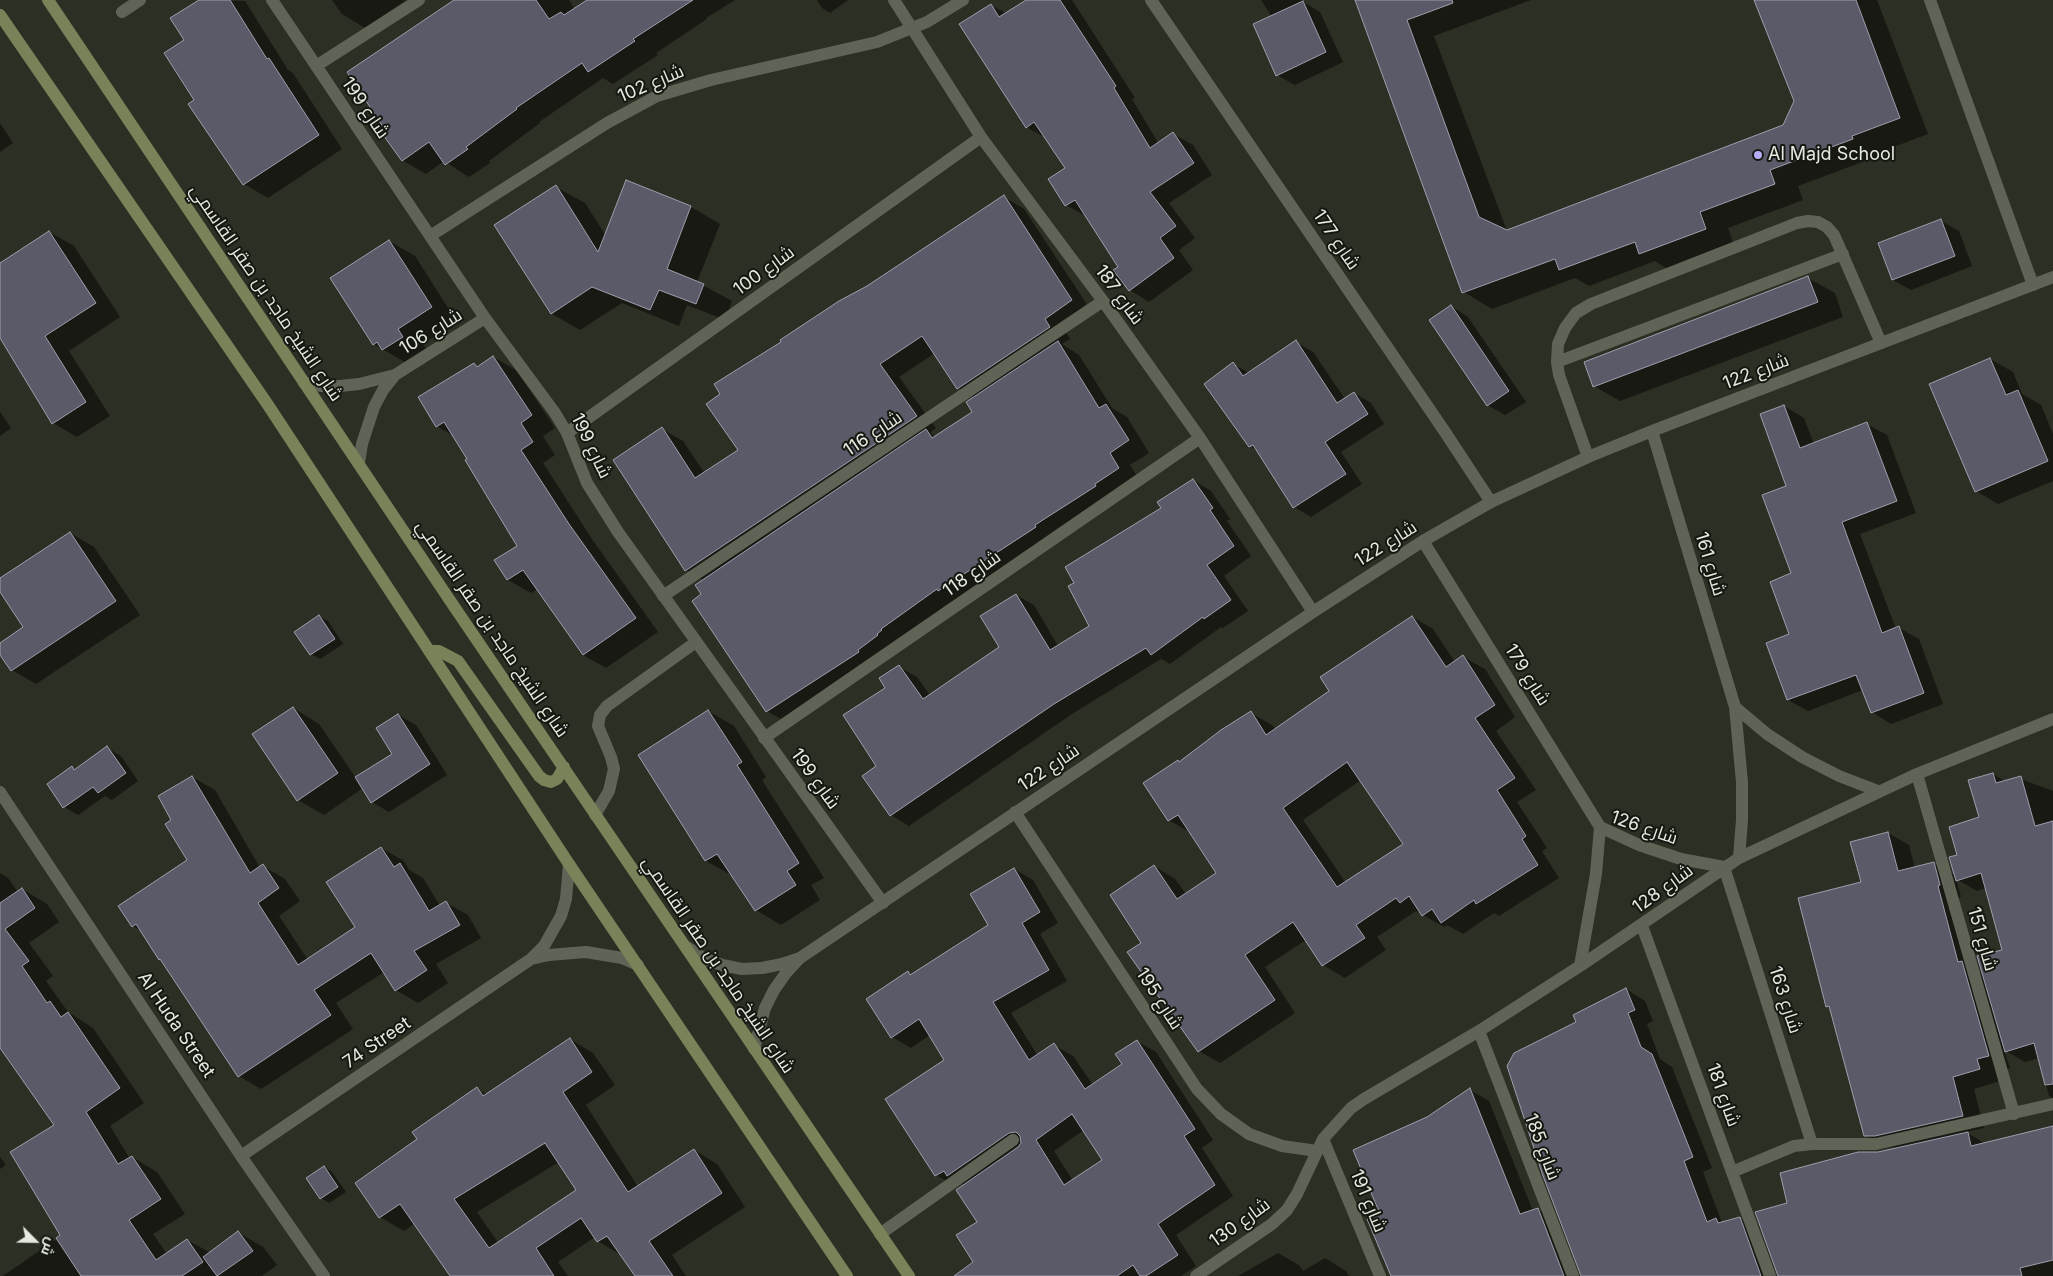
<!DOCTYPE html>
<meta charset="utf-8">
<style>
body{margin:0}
#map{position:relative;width:2053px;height:1276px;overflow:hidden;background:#2c2f23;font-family:Inter,Cairo,sans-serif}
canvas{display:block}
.north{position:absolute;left:10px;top:1216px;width:50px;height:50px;-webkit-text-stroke:4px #151711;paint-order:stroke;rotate:113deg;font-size:14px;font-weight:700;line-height:20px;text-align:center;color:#e6e9e0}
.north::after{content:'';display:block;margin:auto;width:18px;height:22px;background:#e6e9e0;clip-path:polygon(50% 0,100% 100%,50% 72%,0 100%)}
</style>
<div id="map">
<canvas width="2053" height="1276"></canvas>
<div class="north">ش</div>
</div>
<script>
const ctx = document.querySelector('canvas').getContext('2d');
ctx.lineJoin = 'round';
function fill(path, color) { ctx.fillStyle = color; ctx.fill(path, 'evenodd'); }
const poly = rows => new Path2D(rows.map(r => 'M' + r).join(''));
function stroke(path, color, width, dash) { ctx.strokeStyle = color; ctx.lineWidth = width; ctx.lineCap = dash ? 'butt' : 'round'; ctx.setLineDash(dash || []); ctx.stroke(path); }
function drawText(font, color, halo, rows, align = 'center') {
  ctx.font = font + ' Inter,Cairo,sans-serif'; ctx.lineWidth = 4; ctx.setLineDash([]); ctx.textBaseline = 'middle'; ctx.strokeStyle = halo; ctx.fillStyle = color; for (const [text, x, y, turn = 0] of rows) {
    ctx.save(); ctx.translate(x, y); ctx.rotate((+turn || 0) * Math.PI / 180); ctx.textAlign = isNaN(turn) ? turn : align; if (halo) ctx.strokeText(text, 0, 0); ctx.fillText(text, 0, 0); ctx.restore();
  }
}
fill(poly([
 [202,0,245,1,288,70,293,73,342,149,268,198,244,184,196,101,186,41],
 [332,0,406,0,365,28,342,14],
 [456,0,569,0,575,10,589,0,735,0,706,18,707,19,656,53,658,55,613,84,603,78,539,122,540,123,489,161,490,163,469,177,444,161,426,174,402,160,389,133],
 [817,0,848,0,830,13,822,8],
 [1028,0,1072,0,1135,98,1132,99,1159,144,1173,134,1193,145,1212,175,1169,203,1195,238,1179,250,1193,270,1149,302,1130,290,1115,270,1119,267,1086,216,1066,205,1066,168,1046,138,1026,127,991,5,1007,14],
 [1261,0,1303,0,1305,3,1320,12,1343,62,1295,85,1277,75,1272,17],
 [1357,0,1531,0,1434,36,1507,231,1784,126,1796,101,1756,0,1877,0,1928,134,1880,152,1881,155,1798,186,1803,200,1728,228,1734,245,1669,270,1655,261,1589,286,1575,278,1492,309,1464,292],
 [0,123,13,143,0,152],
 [627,182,691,207,720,224,697,282,732,301,725,320,687,305,679,326,622,303,580,330,552,314,495,225,556,187,585,203,606,236],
 [1004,197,1024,209,1092,312,1065,331,1070,339,1062,344,1079,355,1112,408,1127,417,1149,453,1130,465,1140,481,788,723,767,711,703,595,703,580,686,570,614,460,662,429,683,441,705,474,740,451,867,287],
 [935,353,958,388,975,398,974,412,936,437,930,433,936,428,899,377],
 [1941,221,1959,231,1972,266,1911,290,1893,280,1880,244],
 [49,232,74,246,120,317,69,351,110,416,77,437,53,423,0,336,0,264],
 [389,241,415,256,457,322,423,344,428,352,408,364,374,344],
 [1808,278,1835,293,1843,317,1620,401,1594,386],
 [1451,306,1468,317,1526,402,1505,415,1487,405],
 [1296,342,1313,352,1345,399,1354,393,1371,403,1384,424,1341,452,1362,484,1311,517,1294,507,1258,451,1250,446,1233,364,1249,373],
 [493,357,516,370,555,428,543,436,555,455,543,463,592,539,658,632,606,668,583,655,538,589,531,593,508,580,496,561,519,546,455,437,437,426,474,364,479,367],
 [1990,359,2013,372,2022,394,2041,405,2053,434,2053,481,1998,504,1976,491],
 [1784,406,1804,418,1814,444,1867,424,1887,435,1916,513,1860,534,1896,629,1899,628,1919,639,1943,704,1891,724,1872,712,1863,690,1808,711,1788,700,1768,644,1791,635,1792,574],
 [0,412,11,428,0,436],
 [1193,480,1211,491,1230,519,1227,521,1251,556,1224,576,1248,611,1223,628,1221,627,1170,664,1161,659,1072,714,909,826,891,815,878,766,887,688,899,667,917,677,930,695,1001,648,1016,595,1034,605,1058,646,1091,626,1163,508],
 [70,533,94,547,140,615,36,684,12,670,0,652,0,644,25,627,0,589,0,579],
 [319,616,328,621,343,644,320,659,311,654,296,632],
 [1412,617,1433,629,1455,662,1463,657,1485,669,1515,717,1496,731,1536,790,1517,802,1547,848,1542,851,1559,878,1499,916,1494,913,1463,934,1447,925,1444,927,1416,911,1377,937,1386,950,1345,978,1323,965,1306,940,1265,967,1295,1013,1220,1063,1199,1051,1143,943,1154,866,1175,879,1186,894,1217,873,1191,833,1169,820,1145,784,1179,763,1251,713,1272,725,1276,730,1330,691],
 [1361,780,1405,844,1346,883,1303,820],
 [293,708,319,724,356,778,393,754,398,715,416,725,447,775,389,812,372,802,363,788,324,815,298,800],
 [708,711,734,726,766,777,762,780,824,878,811,885,820,900,781,925,756,910,731,875,706,861,639,755],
 [107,748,121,756,138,781,112,800,105,796,78,815,64,807,72,768,76,770],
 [1993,774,2006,782,2018,778,2053,791,2053,1098,2049,1096,2039,1058,2025,1062,2004,1050,2010,1068,1998,1071,2000,1081,1974,1089,1984,1128,1966,1132,1986,1144,2053,1127,2053,1276,1779,1276,1789,1204,1878,1153,1899,1148,1886,1147,1865,1135,1831,1009,1827,1006,1863,883,1888,833,1909,845,1915,868,1933,863,1956,876,1959,856,1981,818],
 [1956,879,1977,891,1986,888,2003,951,1984,975,1978,971,1958,898,1961,897],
 [192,777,215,790,260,868,263,866,285,879,300,901,279,916,308,960,357,928,381,848,404,861,409,870,423,878,440,906,446,903,468,915,481,938,436,964,448,983,418,1003,396,990,384,972,336,1003,353,1029,261,1089,239,1076,163,961,159,959,141,931,133,926,188,861,173,820],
 [1014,869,1033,880,1058,923,1040,934,1067,981,1011,1013,1038,1056,1054,1045,1073,1056,1093,1085,1124,1065,1137,1041,1156,1052,1213,1140,1202,1148,1233,1196,1176,1235,1196,1266,1181,1276,978,1276,974,1262,979,1222,965,1185,961,1183,955,1186,936,1175,946,1061,930,1035,911,1048,892,1037,908,973,912,975,989,926],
 [1084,1130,1103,1161,1073,1181,1054,1151],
 [0,873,8,878,18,892,22,889,47,904,59,922,29,943,53,976,46,981,68,1012,93,1028,144,1103,110,1126,130,1159,132,1157,157,1172,185,1214,153,1234,167,1254,187,1240,211,1253,239,1233,263,1247,277,1265,262,1276,3,1276,62,1235,55,1125,0,1046],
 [1626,989,1645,1001,1653,1021,1647,1024,1660,1059,1672,1067,1712,1168,1703,1172,1722,1223,1739,1218,1759,1229,1776,1276,1582,1276,1577,1023],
 [570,1039,593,1053,615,1085,586,1105,638,1187,694,1150,717,1164,745,1207,672,1255,686,1276,636,1276,621,1255,598,1241,595,1237,558,1262,568,1276,452,1276,415,1223,404,1231,380,1217,419,1140,477,1089,488,1095],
 [559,1162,577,1191,499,1244,477,1212],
 [1470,1090,1489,1101,1533,1211,1538,1209,1558,1221,1579,1276,1407,1276,1382,1215,1428,1118],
 [0,1157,6,1165,0,1169],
 [324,1167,332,1172,346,1192,329,1203,321,1198],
 [1278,1253,1299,1265,1303,1271,1325,1258,1346,1271,1349,1276,1238,1276]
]), '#0007');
const building = poly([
 [199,0,230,0,267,59,269,58,319,135,243,185,188,104,194,100,164,53,184,40,170,18,199,0],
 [454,0,536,0,549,19,561,12,564,15,587,0,693,0,633,39,635,41,588,72,582,63,516,108,517,109,466,147,468,149,445,165,429,142,402,161,383,135,387,133,347,72,454,0],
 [1026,0,1060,0,1116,86,1114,88,1150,148,1173,132,1194,163,1150,192,1176,226,1160,238,1174,258,1129,291,1113,270,1118,267,1075,200,1065,206,1048,179,1065,168,1034,122,1026,128,959,24,991,4,999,17,1026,0],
 [1355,0,1452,0,1453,3,1407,20,1479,217,1507,230,1783,125,1794,101,1754,0,1856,0,1900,118,1852,136,1853,139,1770,170,1775,184,1700,212,1706,229,1639,254,1635,242,1559,270,1555,259,1462,293,1355,0],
 [1303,1,1326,52,1276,76,1253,24,1303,1],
 [626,180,691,206,667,269,704,284,696,304,659,290,650,310,592,287,551,314,494,225,556,185,598,252,626,180],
 [1004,195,1072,300,1045,319,1050,327,957,389,922,336,880,364,917,416,685,571,613,460,662,427,695,478,738,450,706,404,720,394,714,384,781,342,780,340,839,301,867,286,1004,195],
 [1941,219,1955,256,1892,280,1878,243,1941,219],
 [49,231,96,303,45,336,86,402,52,424,0,338,0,263,49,231],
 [389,240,432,307,398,329,403,337,382,350,377,342,373,345,330,278,389,240],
 [1808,276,1818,302,1593,387,1584,362,1808,276],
 [1451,305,1509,391,1487,406,1429,320,1451,305],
 [1296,340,1337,403,1354,392,1368,414,1325,442,1346,474,1293,508,1253,445,1249,447,1204,384,1233,362,1243,376,1296,340],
 [1058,341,1099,408,1106,404,1129,440,1110,453,1119,468,1095,484,1096,486,1035,525,1036,527,938,591,937,589,881,629,882,630,877,634,878,635,858,650,859,652,766,712,692,601,701,594,695,585,926,429,932,438,972,412,966,402,1058,341],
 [493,356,532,415,521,423,533,442,521,450,569,524,636,618,583,655,523,570,507,580,494,560,517,546,465,460,467,459,444,422,436,427,418,397,474,363,477,367,493,356],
 [1990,358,2006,395,2018,390,2048,461,1975,492,1929,384,1990,358],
 [1784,405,1800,448,1867,422,1897,501,1842,522,1882,633,1899,626,1924,693,1871,713,1856,675,1787,700,1766,643,1789,634,1770,582,1791,573,1762,495,1786,486,1760,414,1784,405],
 [1193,479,1213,508,1210,510,1234,546,1207,565,1231,600,1204,619,1203,617,1151,655,1146,648,1054,704,890,816,862,776,876,766,843,715,885,688,879,678,899,665,923,699,999,647,980,616,1016,594,1050,650,1089,626,1068,586,1074,583,1065,567,1161,508,1157,502,1193,479],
 [70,532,116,601,11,671,0,655,0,643,23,627,0,592,0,578,70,532],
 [319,615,335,639,310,655,294,632,319,615],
 [1412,616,1446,667,1463,655,1495,705,1475,718,1515,778,1497,790,1526,836,1522,839,1538,865,1476,904,1474,900,1441,923,1432,909,1422,916,1409,896,1400,903,1396,898,1356,925,1365,938,1322,966,1293,922,1245,955,1275,1000,1198,1052,1127,952,1141,943,1110,895,1154,865,1177,899,1216,873,1178,815,1168,821,1143,783,1178,760,1179,762,1221,730,1251,711,1266,735,1329,691,1320,677,1412,616],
 [1347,762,1403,844,1337,887,1283,808,1347,762],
 [293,707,338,773,297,801,252,734,293,707],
 [708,710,742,762,737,765,799,863,787,871,796,885,755,911,717,854,705,861,638,755,708,710],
 [398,714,430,764,371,803,355,777,392,754,376,728,398,714],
 [107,746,126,773,98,793,93,787,63,808,47,784,72,766,74,770,107,746],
 [1993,773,1996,783,2021,776,2035,826,2053,821,2053,1084,2045,1085,2034,1043,2005,1052,1977,956,2002,950,1981,873,1956,881,1949,857,1957,855,1949,827,1979,817,1968,780,1993,773],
 [192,776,250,873,263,864,279,888,258,903,298,965,355,927,326,882,381,847,394,867,400,863,429,911,446,901,460,925,414,951,427,970,395,991,371,953,314,990,331,1015,238,1077,160,959,159,960,136,924,132,927,118,906,187,860,165,824,171,820,158,796,192,776],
 [1888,832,1898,871,1934,862,1940,885,1938,886,1958,962,1962,961,1989,1056,1977,1059,1980,1069,1953,1077,1963,1116,1875,1136,1864,1136,1829,1006,1826,1007,1798,898,1861,882,1850,842,1888,832],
 [1014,868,1040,912,1022,923,1049,970,993,1002,1029,1060,1054,1043,1085,1089,1122,1064,1115,1054,1137,1040,1195,1129,1184,1136,1215,1185,1158,1224,1178,1255,1146,1276,1140,1276,1133,1265,1117,1276,954,1276,973,1262,956,1235,977,1222,956,1190,1018,1147,1021,1143,1020,1136,1016,1132,1009,1133,947,1176,944,1171,935,1176,885,1099,944,1060,919,1019,891,1038,866,999,908,971,910,975,988,925,970,894,1014,868],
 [1072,1114,1102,1160,1064,1185,1036,1140,1072,1114],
 [22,888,35,908,5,929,29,961,22,966,47,1003,50,1001,61,1017,68,1012,120,1088,86,1112,118,1164,132,1156,161,1199,129,1220,156,1260,187,1239,203,1262,182,1276,81,1276,56,1238,60,1235,10,1152,54,1125,0,1048,0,903,22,888],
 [1626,988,1635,1010,1628,1013,1641,1047,1652,1054,1693,1157,1684,1161,1707,1222,1716,1218,1718,1223,1740,1217,1761,1276,1581,1276,1543,1176,1507,1066,1514,1053,1576,1022,1573,1015,1626,988],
 [570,1038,592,1072,563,1092,628,1192,694,1149,722,1193,649,1241,673,1276,635,1276,607,1236,597,1242,581,1218,536,1248,554,1276,450,1276,400,1204,379,1218,355,1183,417,1139,412,1132,477,1087,483,1096,570,1038],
 [545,1143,576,1190,489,1248,454,1199,545,1143],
 [1470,1088,1520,1214,1538,1208,1564,1276,1391,1276,1367,1219,1380,1214,1353,1150,1427,1117,1470,1088],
 [2053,1126,2053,1260,2020,1268,2022,1276,1778,1276,1755,1212,1787,1203,1780,1173,1858,1152,1878,1152,1968,1132,1971,1146,2053,1126],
 [324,1166,338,1187,320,1199,306,1178,324,1166],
 [238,1231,253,1251,217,1276,203,1257,238,1231]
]);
fill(building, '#5b5a68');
stroke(building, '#9f9ead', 1);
stroke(poly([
 [1930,0,2033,285],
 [1557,362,1843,254],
 [1588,457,1559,375,1557,362,1558,344,1565,328,1576,313,1591,304,1797,223,1808,221,1818,222,1827,227,1834,235,1881,343],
 [595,815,609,791,614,769,611,757,598,726,600,715,607,706,696,642],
 [880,1234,1013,1140]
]), '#606456', 12);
stroke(poly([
 [272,0,485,318,555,413,567,433,587,483,618,532,883,903],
 [894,0,981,137,1103,301,1200,438,1313,612],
 [1151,0,1445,432,1491,502],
 [122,12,140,0],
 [316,66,419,0],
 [430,236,607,123,657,96,711,80,877,42,927,22,963,0],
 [304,383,322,386,340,386,359,384,395,375,485,318],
 [1652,431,1735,707,1742,782,1742,820,1739,858],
 [567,433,981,137],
 [359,463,362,444,374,407,383,390,395,375],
 [1423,541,1600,827],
 [663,596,1103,301],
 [1735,707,1767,734,1802,757,1839,776,1878,791],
 [764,738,1200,438],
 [1917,774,2014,1114],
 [0,792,241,1156,324,1276],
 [1015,812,1197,1089,1221,1114,1249,1134,1282,1146,1317,1151],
 [1600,827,1639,845,1681,859,1724,867,1812,1144],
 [1642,926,1770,1276],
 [687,947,703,958,722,965,742,969,762,968,782,964,800,958,1313,612,1423,541,1491,502,1588,457,1652,431,2053,277],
 [531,959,549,955,586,952,622,958,638,965],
 [1580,966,1596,874,1600,827],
 [1479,1031,1573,1276],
 [754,1049,765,1008,774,990,786,973,799,959],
 [1323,1139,1380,1276],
 [241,1156,531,959,544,946,561,916,566,899,569,864],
 [1732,1172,1794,1146,1812,1144,1876,1144,2053,1104],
 [1196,1276,1272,1224,1287,1210,1297,1194,1323,1139,1351,1108,1364,1099,1479,1031,1580,966,1739,858,1917,774,2053,719]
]), '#606456', 12);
stroke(poly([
 [48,0,451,602,909,1276],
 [0,15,268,405,569,864,847,1276],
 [429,651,439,651,458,661,539,776,544,780,551,782,557,779,564,767]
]), '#798258', 12);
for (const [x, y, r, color] of [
 [1758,155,5,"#b5acf8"]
]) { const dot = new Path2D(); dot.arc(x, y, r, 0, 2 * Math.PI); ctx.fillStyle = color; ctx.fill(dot); stroke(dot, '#151711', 2); }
drawText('18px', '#e6e9e0', '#151711', [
 ["شارع 102",651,84,-23],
 ["شارع 199",365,108,56],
 ["شارع 177",1336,240,56],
 ["شارع 100",764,271,-36],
 ["شارع الشيخ ماجد بن صقر القاسمي",266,293,56],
 ["شارع 187",1119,295,54],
 ["شارع 106",431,332,-32],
 ["شارع 122",1756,372,-21],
 ["شارع 116",873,434,-34],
 ["شارع 199",591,446,64],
 ["شارع 122",1386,544,-32],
 ["شارع 161",1710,564,73],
 ["شارع 118",972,574,-35],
 ["شارع الشيخ ماجد بن صقر القاسمي",492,629,56],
 ["شارع 179",1527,675,58],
 ["شارع 122",1049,768,-34],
 ["شارع 199",815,779,54],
 ["شارع 126",1644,828,19],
 ["شارع 128",1663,889,-36],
 ["شارع 151",1982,939,74],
 ["شارع الشيخ ماجد بن صقر القاسمي",718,965,56],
 ["شارع 195",1159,999,57],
 ["شارع 163",1785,1000,72],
 ["Al Huda Street",176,1025,56],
 ["74 Street",377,1043,-34],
 ["شارع 181",1723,1095,70],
 ["شارع 185",1542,1147,69],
 ["شارع 191",1368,1201,67],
 ["شارع 130",1240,1223,-36]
]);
drawText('18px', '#e6e9e0', '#151711', [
 ["Al Majd School",1768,155]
], 'left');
</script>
